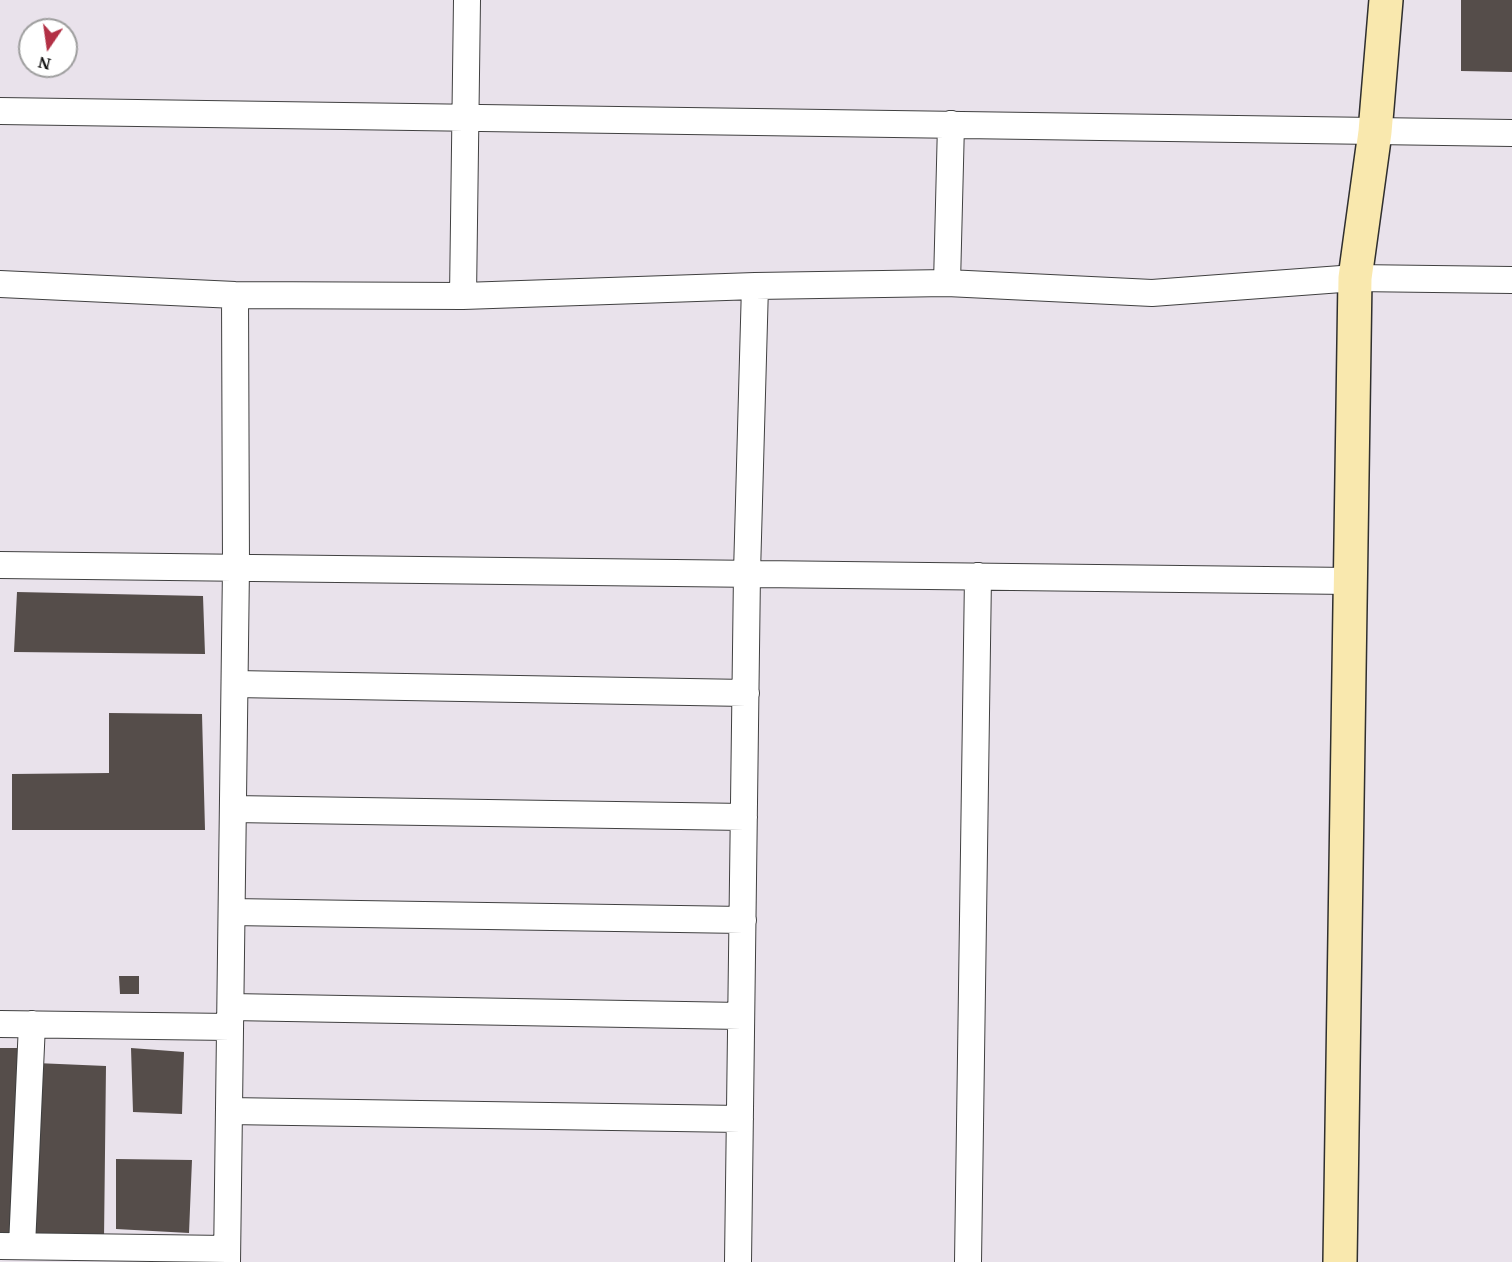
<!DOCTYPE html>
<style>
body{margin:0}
#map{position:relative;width:1512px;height:1262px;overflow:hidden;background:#fef9ee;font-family:"PT Serif",serif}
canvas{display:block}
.north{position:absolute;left:18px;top:18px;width:60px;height:60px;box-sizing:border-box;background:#fff;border:2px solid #9e9e9e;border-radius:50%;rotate:193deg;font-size:16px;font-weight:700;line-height:24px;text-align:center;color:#0d0d0d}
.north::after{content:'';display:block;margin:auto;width:21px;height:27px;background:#b23045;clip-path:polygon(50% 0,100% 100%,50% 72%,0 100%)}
</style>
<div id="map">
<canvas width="1512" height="1262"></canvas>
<div class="north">N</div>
</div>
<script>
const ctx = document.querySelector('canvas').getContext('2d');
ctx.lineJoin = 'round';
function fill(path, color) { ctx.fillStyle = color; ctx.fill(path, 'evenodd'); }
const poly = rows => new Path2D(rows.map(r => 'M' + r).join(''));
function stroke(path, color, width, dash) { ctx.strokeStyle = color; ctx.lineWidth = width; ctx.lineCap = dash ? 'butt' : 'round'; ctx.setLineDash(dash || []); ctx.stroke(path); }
fill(poly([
 [0,0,1512,0,1512,1262,0,1262],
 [30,30,66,30,66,66,30,66]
]), '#e9e2eb');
fill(poly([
 [1461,0,1512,0,1512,72,1461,71],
 [17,592,203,596,205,654,14,652],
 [109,713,202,714,205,830,12,830,12,774,109,773],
 [119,976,139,976,139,994,120,994],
 [0,1048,22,1048,14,1237,0,1236],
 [131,1048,184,1052,182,1114,133,1112],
 [36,1063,106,1066,104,1239,30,1235],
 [116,1159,192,1160,189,1233,116,1229]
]), '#554d4a');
const street = poly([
 [0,111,1512,133],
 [947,283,951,124],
 [0,284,235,295,463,296,755,286,947,283,1152,293,1355,278,1512,280],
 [463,296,467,0],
 [0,565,1350,581],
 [235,684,746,693],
 [233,809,744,817],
 [232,912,743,920],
 [231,1007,741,1016],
 [0,1024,230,1027],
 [229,1111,740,1119],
 [0,1246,227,1249],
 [22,1246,32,1024],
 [227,1262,236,567,235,295],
 [738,1262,747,573,755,286],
 [968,1262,978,576]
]);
const secondary = poly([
 [1340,1262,1355,278,1375,132,1386,0]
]);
stroke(street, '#404040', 28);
stroke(secondary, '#2f2f2f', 36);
stroke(street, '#fff', 26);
stroke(secondary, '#f9e8ae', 33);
</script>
